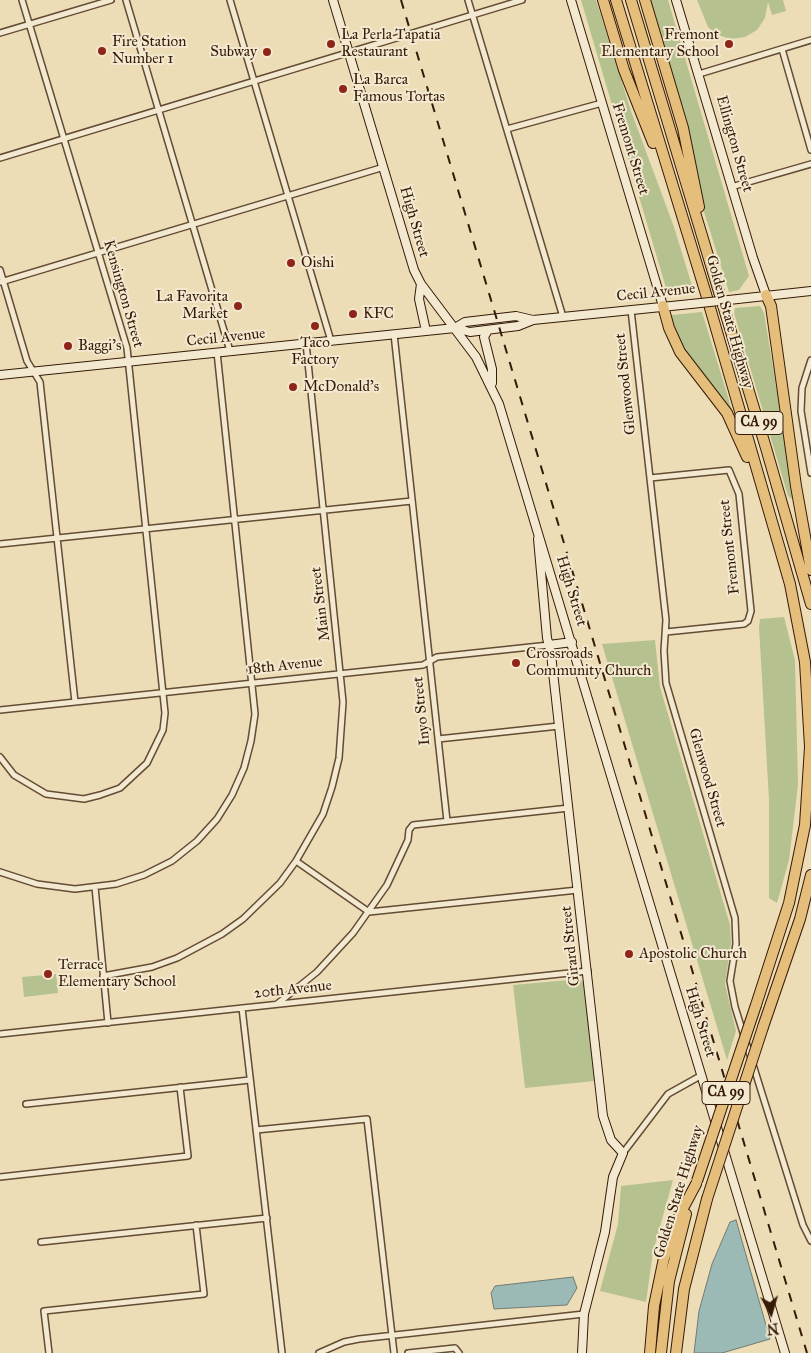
<!DOCTYPE html>
<style>
body{margin:0}
#map{position:relative;width:811px;height:1353px;overflow:hidden;background:#edddb7;font-family:"IM FELL Great Primer",serif}
canvas{display:block}
.north{position:absolute;left:746px;top:1288px;width:50px;height:50px;-webkit-text-stroke:4px #f3e9d0;paint-order:stroke;rotate:174deg;font-size:14px;font-weight:700;line-height:20px;text-align:center;color:#351a08}
.north::after{content:'';display:block;margin:auto;width:18px;height:22px;background:#351a08;clip-path:polygon(50% 0,100% 100%,50% 72%,0 100%)}
</style>
<div id="map">
<canvas width="811" height="1353"></canvas>
<div class="north">N</div>
</div>
<script>
const ctx = document.querySelector('canvas').getContext('2d');
ctx.lineJoin = 'round';
function fill(path, color) { ctx.fillStyle = color; ctx.fill(path, 'evenodd'); }
const poly = rows => new Path2D(rows.map(r => 'M' + r).join(''));
function stroke(path, color, width, dash) { ctx.strokeStyle = color; ctx.lineWidth = width; ctx.lineCap = dash ? 'butt' : 'round'; ctx.setLineDash(dash || []); ctx.stroke(path); }
function drawText(font, color, halo, rows, align = 'center') {
  ctx.font = font + ' "IM FELL Great Primer",serif'; ctx.lineWidth = 4; ctx.setLineDash([]); ctx.textBaseline = 'middle'; ctx.strokeStyle = halo; ctx.fillStyle = color; for (const [text, x, y, turn = 0] of rows) {
    ctx.save(); ctx.translate(x, y); ctx.rotate((+turn || 0) * Math.PI / 180); ctx.textAlign = isNaN(turn) ? turn : align; if (halo) ctx.strokeText(text, 0, 0); ctx.fillText(text, 0, 0); ctx.restore();
  }
}
fill(poly([
 [581,0,596,0,631,111,674,227,694,292,679,294,666,288],
 [650,0,668,0,749,276,739,290,729,292,700,199],
 [697,0,783,0,786,11,772,15,768,2,765,18,757,30,745,37,730,39,716,34,708,27],
 [760,306,764,313,794,495,791,499,788,496,734,313,735,308],
 [702,312,736,423,682,350,670,318,672,315],
 [784,617,795,660,798,785,789,860,777,903,769,898,769,800,759,627,760,619],
 [655,640,660,687,730,925,731,943,725,984,736,1031,727,1060,602,644],
 [56,974,58,993,24,997,22,977],
 [580,979,584,983,595,1081,525,1088,513,985],
 [673,1180,653,1252,646,1302,600,1291,618,1224,621,1186]
]), '#b5c290');
const water = poly([
 [736,1220,770,1339,722,1353,694,1353,699,1311,712,1264,730,1222,736,1220],
 [573,1277,577,1288,567,1305,494,1309,491,1293,495,1286,573,1277]
]);
fill(water, '#9bbab6');
stroke(water, '#727a70', 1);
const minor = poly([
 [126,0,230,351],
 [230,0,331,341],
 [468,0,563,317],
 [0,33,111,0],
 [782,49,811,150],
 [699,74,811,40],
 [507,129,602,103],
 [0,158,522,0],
 [731,187,811,164],
 [0,270,27,361,40,382,75,702],
 [1,282,384,167],
 [631,310,666,620,664,651,666,683,735,918,736,944,730,981,735,1007,803,1225,811,1241],
 [394,334,447,821],
 [811,360,802,388,801,411,811,473],
 [650,478,729,470,739,494,751,611,748,621,744,624,666,632],
 [0,544,412,501],
 [0,710,423,665,437,657,549,645],
 [438,739,559,726],
 [0,757,14,775,46,794,84,799,100,795,120,788,147,763,163,730,165,713,127,348,22,0],
 [296,861,369,912,578,890],
 [0,872,37,884,75,889,116,884,144,875,172,861,197,841,217,819,232,795,244,768,251,741,255,714,217,352],
 [95,887,108,1023],
 [103,976,152,967,177,958,222,934,243,919,280,883,296,861,323,814,332,787,339,758,343,702,306,343],
 [277,1004,317,972,353,933,387,885,408,840,409,830,413,825,569,808],
 [242,1008,282,1353],
 [0,1034,588,971],
 [26,1104,250,1080],
 [256,1130,367,1119,394,1353],
 [623,1153,668,1094,702,1075],
 [0,1177,188,1156,180,1087],
 [41,1242,267,1218],
 [49,1353,44,1311,204,1294,196,1225],
 [319,1353,344,1342,359,1339,584,1314],
 [408,1353,455,1348,459,1353]
]);
const secondary = poly([
 [333,0,414,270,421,284,476,357,499,404,785,1353],
 [571,0,663,306],
 [676,0,753,258,766,295],
 [421,284,419,299,426,331],
 [738,299,811,291],
 [455,328,465,322,516,316,533,320,691,304],
 [488,330,484,337,492,369,492,383],
 [0,375,455,328,470,332,518,326,533,320],
 [538,539,547,638,551,654,559,726,603,1116,611,1140,623,1153,613,1177,605,1232,584,1314,582,1353],
 [549,645,572,642]
]);
const motorway = poly([
 [603,0,624,70,653,143],
 [616,0,706,294,790,584,805,662,810,747,805,825,789,903,756,1005],
 [631,0,766,448,811,604],
 [645,0,683,128,699,207],
 [766,295,771,306,796,486,811,570],
 [663,306,669,328,680,352,727,413,747,457],
 [763,1027,800,919,811,875],
 [650,1353,654,1306,664,1258,680,1214,696,1184],
 [661,1353,669,1281,686,1214],
 [676,1353,684,1289,707,1199]
]);
stroke(minor, '#634b34', 8);
stroke(secondary, '#351a08', 10);
stroke(motorway, '#351a08', 12);
stroke(minor, '#f3e9d0', 5);
stroke(secondary, '#f3e9d0', 8);
stroke(motorway, '#e6be7c', 10);
stroke(poly([
 [401,0,807,1353]
]), '#351a08', 2, [9, 9]);
const secondaryBridge = poly([
 [691,304,738,299]
]);
const motorwayBridge = poly([
 [697,1181,756,1005],
 [707,1199,763,1027]
]);
stroke(secondaryBridge, '#351a08', 10, []);
stroke(motorwayBridge, '#351a08', 12, []);
stroke(secondaryBridge, '#f3e9d0', 8);
stroke(motorwayBridge, '#e6be7c', 10);
for (const [x, y, r, color] of [
 [331,44,5,"#8f2418"],
 [729,44,5,"#8f2418"],
 [102,51,5,"#8f2418"],
 [267,52,5,"#8f2418"],
 [343,89,5,"#8f2418"],
 [291,263,5,"#8f2418"],
 [238,306,5,"#8f2418"],
 [353,314,5,"#8f2418"],
 [315,326,5,"#8f2418"],
 [68,346,5,"#8f2418"],
 [293,387,5,"#8f2418"],
 [516,663,5,"#8f2418"],
 [629,954,5,"#8f2418"],
 [48,974,5,"#8f2418"]
]) { const dot = new Path2D(); dot.arc(x, y, r, 0, 2 * Math.PI); ctx.fillStyle = color; ctx.fill(dot); stroke(dot, '#f3e9d0', 2); }
for (const [x, y, w] of [
 [759,423,48],
 [726,1093,48]
]) { const box = new Path2D(); box.roundRect(x - w / 2, y - 11.5, w, 23, 4); ctx.fillStyle = '#f3e9d0'; ctx.fill(box); stroke(box, '#351a08', 1); }
drawText('bold 14px', '#351a08', null, [
 ["CA 99",759,423],
 ["CA 99",726,1093]
]);
drawText('15px', '#351a08', '#f3e9d0', [
 ["La Perla Tapatia",341,35],
 ["Restaurant",341,52],
 ["Fremont",719,35,"right"],
 ["Elementary School",719,52,"right"],
 ["Fire Station",112,42],
 ["Number 1",112,59],
 ["Subway",257,52,"right"],
 ["La Barca",353,80],
 ["Famous Tortas",353,97],
 ["Oishi",301,263],
 ["La Favorita",228,297,"right"],
 ["Market",228,314,"right"],
 ["KFC",363,314],
 ["Taco",315,343,"center"],
 ["Factory",315,360,"center"],
 ["Baggi's",78,346],
 ["McDonald's",303,387],
 ["Crossroads",526,654],
 ["Community Church",526,671],
 ["Apostolic Church",639,954],
 ["Terrace",58,965],
 ["Elementary School",58,982]
], 'left');
drawText('15px', '#351a08', '#f3e9d0', [
 ["Ellington Street",734,144,74],
 ["Fremont Street",630,149,73],
 ["High Street",414,222,74],
 ["Cecil Avenue",656,293,-6],
 ["Kensington Street",123,294,74],
 ["Golden State Highway",729,322,74],
 ["Cecil Avenue",226,338,-6],
 ["Glenwood Street",626,384,-96],
 ["Fremont Street",730,547,-96],
 ["High Street",571,591,73],
 ["Main Street",321,604,-97],
 ["18th Avenue",285,666,-6],
 ["Inyo Street",422,711,-96],
 ["Glenwood Street",707,778,74],
 ["Girard Street",571,946,-96],
 ["20th Avenue",293,990,-6],
 ["High Street",700,1022,73],
 ["Golden State Highway",679,1192,-73]
]);
</script>
